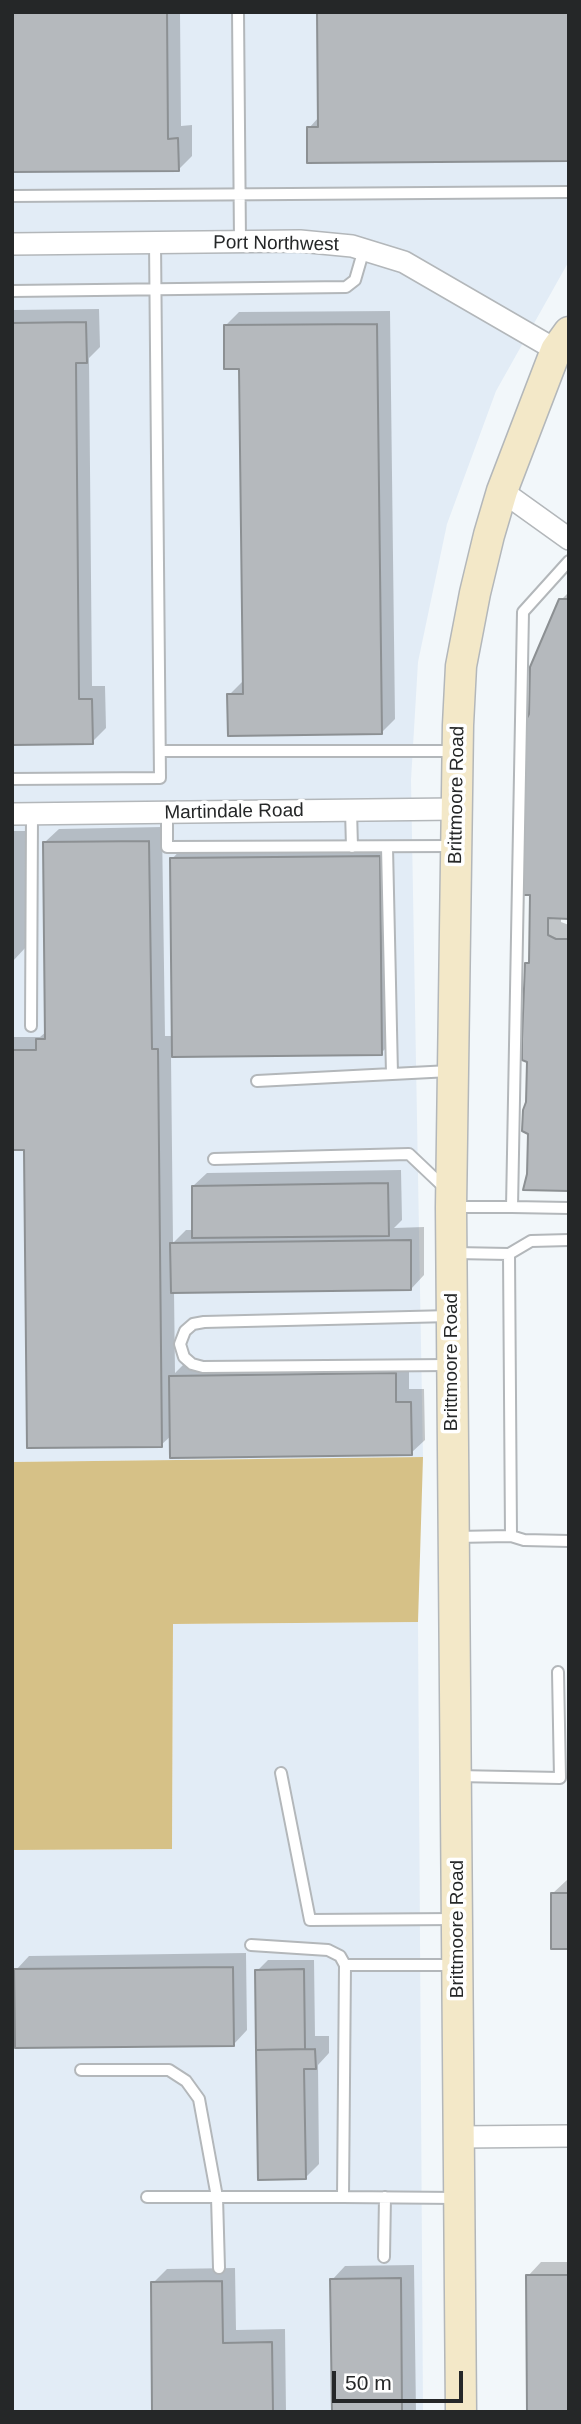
<!DOCTYPE html>
<style>
body{margin:0}
#map{position:relative;width:581px;height:2424px;overflow:hidden;background:#f2f7fa;font-family:Helvetica,sans-serif}
canvas{display:block}
.frame{position:absolute;inset:0;border:14px solid #252728;pointer-events:none}
.scale{position:absolute;left:332px;top:2371px;width:131px;height:32px;box-sizing:border-box;border:4px solid #252728;border-top:0;padding-left:9px;font-size:21px;line-height:24px;white-space:nowrap;color:#252728;-webkit-text-stroke:5px #fff;paint-order:stroke}
</style>
<div id="map">
<canvas width="581" height="2424"></canvas>
<div class="frame"></div>
<div class="scale">50 m</div>
</div>
<script>
const ctx = document.querySelector('canvas').getContext('2d');
ctx.lineJoin = 'round';
function fill(path, color) { ctx.fillStyle = color; ctx.fill(path, 'evenodd'); }
const poly = rows => new Path2D(rows.map(r => 'M' + r).join(''));
function stroke(path, color, width, dash) { ctx.strokeStyle = color; ctx.lineWidth = width; ctx.lineCap = dash ? 'butt' : 'round'; ctx.setLineDash(dash || []); ctx.stroke(path); }
function drawText(font, color, halo, rows, align = 'center') {
  ctx.font = font + ' Helvetica,sans-serif'; ctx.lineWidth = 7; ctx.setLineDash([]); ctx.textBaseline = 'middle'; ctx.strokeStyle = halo; ctx.fillStyle = color; for (const [text, x, y, turn = 0] of rows) {
    ctx.save(); ctx.translate(x, y); ctx.rotate((+turn || 0) * Math.PI / 180); ctx.textAlign = isNaN(turn) ? turn : align; if (halo) ctx.strokeText(text, 0, 0); ctx.fillText(text, 0, 0); ctx.restore();
  }
}
fill(poly([
 [12,12,569,12,569,261,496,391,447,524,418,662,411,780,423,1457,12,1462],
 [418,1622,423,2412,12,2412,12,1850,172,1849,173,1624]
]), '#e2ecf6');
fill(poly([
 [423,1457,418,1622,173,1624,172,1849,12,1850,12,1462]
]), '#d6c187');
fill(poly([
 [12,12,180,12,181,126,192,125,192,156,178,170],
 [319,117,569,159,309,128],
 [99,309,100,347,89,358,92,686,105,686,106,728,92,742,12,743,12,310],
 [390,311,395,719,381,733,229,695,243,681,241,367,225,326,239,312],
 [569,592,569,917,561,917,561,922,569,925,569,1190,528,1102,527,964,531,960,561,600],
 [162,827,165,1036,174,1036,172,859,185,845,393,843,395,1039,381,1053,171,1056,173,1243,186,1230,194,1230,193,1186,207,1173,401,1170,402,1220,394,1228,424,1227,424,1275,411,1289,174,1291,175,1373,185,1363,409,1360,409,1389,424,1389,425,1440,411,1453,172,1435,161,1445,26,1148,12,1148,12,1037,40,1037,47,1031,45,842,59,829],
 [12,831,25,831,26,947,13,961],
 [567,1880,569,1880,569,1947,553,1893],
 [246,1953,247,2030,234,2044,16,1970,29,1956],
 [268,1960,314,1960,315,2036,329,2036,329,2053,318,2065,319,2164,305,2178,260,2178,257,1971],
 [541,2262,569,2262,569,2412,528,2276],
 [414,2265,416,2412,334,2412,332,2280,345,2266],
 [235,2268,236,2330,285,2329,286,2412,154,2412,153,2283,167,2269]
]), '#0003');
const building = poly([
 [12,12,167,12,168,139,178,138,179,171,12,172,12,12],
 [317,12,569,12,569,161,307,163,307,127,318,127,317,12],
 [86,322,87,363,76,363,79,699,92,699,93,744,12,745,12,323,86,322],
 [377,324,382,734,228,736,227,694,243,694,239,369,224,369,224,325,377,324],
 [559,599,569,599,569,919,548,918,548,935,556,939,569,939,569,1191,523,1190,527,1174,528,1134,522,1131,523,1110,526,1102,527,1062,522,1060,522,1039,525,963,529,963,530,895,522,895,525,722,529,714,530,667,559,599],
 [149,841,152,1049,158,1049,162,1447,27,1448,24,1150,12,1150,12,1050,36,1050,36,1039,45,1039,43,842,149,841],
 [380,856,382,1055,172,1057,170,858,380,856],
 [388,1183,389,1236,192,1238,192,1186,388,1183],
 [411,1240,411,1290,171,1293,170,1243,411,1240],
 [396,1373,396,1402,411,1402,412,1455,170,1458,169,1376,396,1373],
 [551,1893,569,1893,569,1949,551,1949,551,1893],
 [233,1967,234,2046,15,2048,14,1969,233,1967],
 [304,1969,305,2049,256,2050,255,1970,304,1969],
 [315,2049,316,2069,304,2069,306,2179,258,2180,256,2050,315,2049],
 [526,2275,569,2275,569,2412,527,2412,526,2275],
 [401,2278,402,2412,332,2412,330,2279,401,2278],
 [222,2281,223,2343,272,2342,273,2412,152,2412,151,2282,222,2281]
]);
fill(building, '#b5b9bd');
stroke(building, '#8c9093', 2);
const service = poly([
 [238,12,240,241],
 [12,196,569,192],
 [12,291,346,287,355,280,364,249],
 [569,561,523,612,512,1207,569,1208],
 [160,751,455,751],
 [12,779,160,778,155,242],
 [351,810,352,847],
 [167,812,167,847,453,846],
 [387,847,392,1074],
 [31,1026,32,814],
 [257,1081,450,1071],
 [214,1159,409,1154,447,1190],
 [454,1207,512,1207],
 [455,1253,509,1254,511,1536,455,1537],
 [509,1254,531,1241,569,1240],
 [449,1365,203,1367,192,1364,184,1357,180,1344,185,1331,193,1324,204,1322,451,1316],
 [511,1536,524,1540,569,1541],
 [281,1773,310,1920,456,1919],
 [457,1776,560,1778,558,1672],
 [251,1945,328,1950,340,1956,345,1965],
 [456,1965,345,1965,343,2197,457,2198],
 [81,2070,169,2070,186,2081,199,2099,217,2197,219,2268],
 [147,2197,343,2197],
 [384,2257,385,2197]
]);
const minor = poly([
 [12,244,300,241,352,246,404,262,556,350],
 [502,491,569,539],
 [12,814,456,809],
 [460,2137,569,2136]
]);
const secondary = poly([
 [461,2412,451,1207,458,725,461,666,475,593,489,535,502,491,556,350,569,332]
]);
stroke(service, '#b3b7ba', 14);
stroke(minor, '#b3b7ba', 24);
stroke(secondary, '#b3b7ba', 33);
stroke(service, '#fff', 10);
stroke(minor, '#fff', 21);
stroke(secondary, '#f3e8c8', 30);
drawText('19px', '#252728', '#fff', [
 ["Port Northwest",276,244,1],
 ["Brittmoore Road",457,795,-89],
 ["Martindale Road",234,812,-1],
 ["Brittmoore Road",452,1362,-90],
 ["Brittmoore Road",458,1929,-90]
]);
</script>
